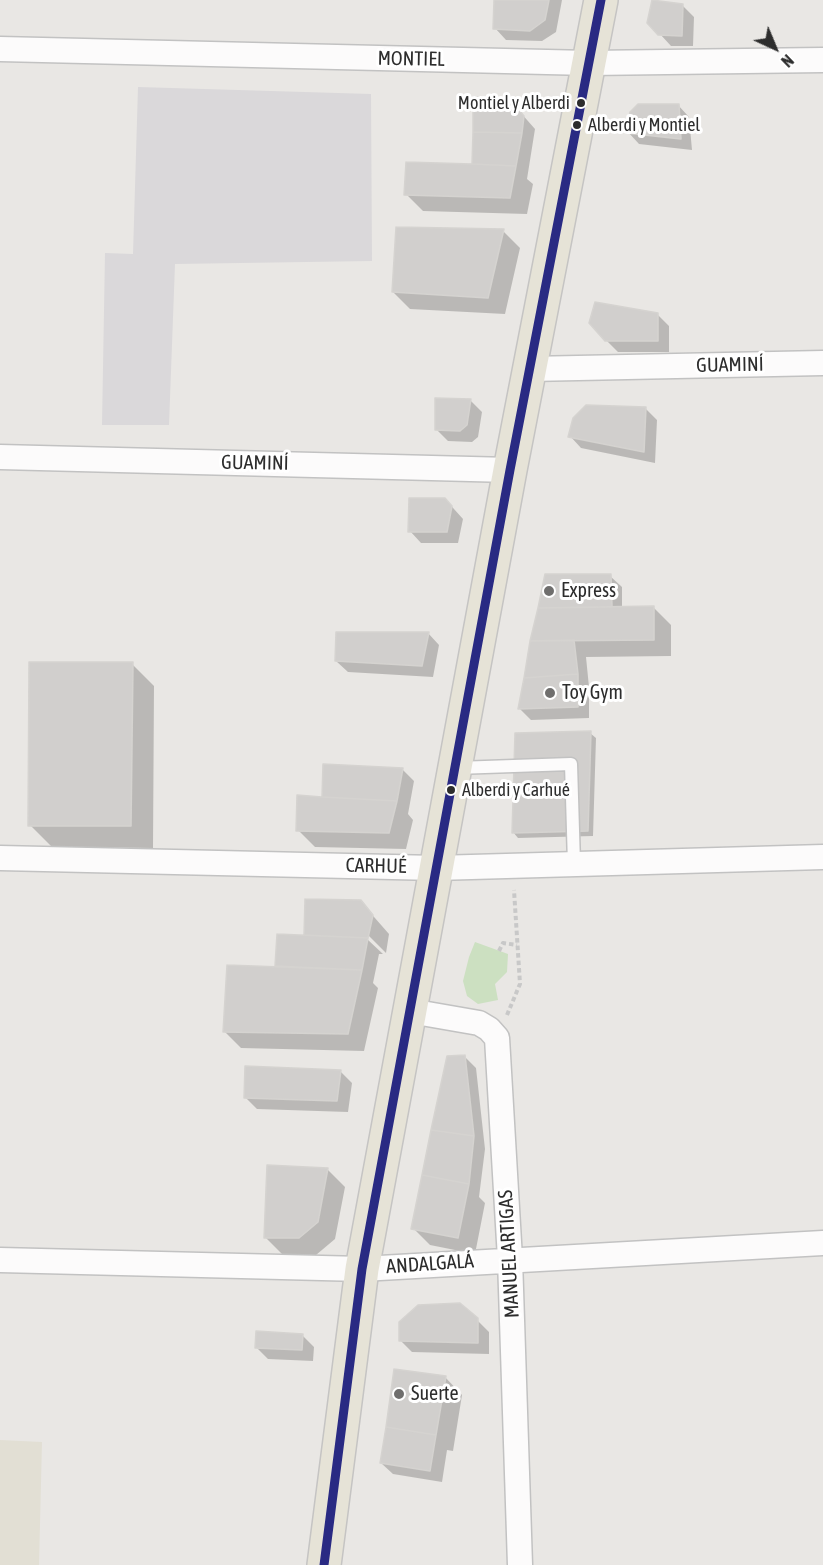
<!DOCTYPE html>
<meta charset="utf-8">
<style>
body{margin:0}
#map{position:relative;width:823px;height:1565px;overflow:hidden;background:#e9e7e4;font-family:"Asap Condensed",sans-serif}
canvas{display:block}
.north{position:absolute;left:745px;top:18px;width:60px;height:60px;-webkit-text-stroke:4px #fff;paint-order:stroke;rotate:136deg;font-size:16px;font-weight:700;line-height:24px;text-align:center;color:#2d2d2d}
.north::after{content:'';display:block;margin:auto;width:21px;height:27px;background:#2d2d2d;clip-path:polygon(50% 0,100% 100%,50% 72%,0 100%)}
</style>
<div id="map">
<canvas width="823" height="1565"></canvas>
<div class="north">N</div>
</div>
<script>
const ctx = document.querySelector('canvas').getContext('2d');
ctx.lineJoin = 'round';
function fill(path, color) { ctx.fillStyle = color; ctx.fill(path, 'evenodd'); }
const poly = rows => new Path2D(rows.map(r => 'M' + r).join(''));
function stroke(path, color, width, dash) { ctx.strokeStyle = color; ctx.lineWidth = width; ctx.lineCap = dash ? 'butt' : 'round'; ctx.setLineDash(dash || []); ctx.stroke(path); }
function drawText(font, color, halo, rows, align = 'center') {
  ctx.font = font + ' "Asap Condensed",sans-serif'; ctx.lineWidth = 6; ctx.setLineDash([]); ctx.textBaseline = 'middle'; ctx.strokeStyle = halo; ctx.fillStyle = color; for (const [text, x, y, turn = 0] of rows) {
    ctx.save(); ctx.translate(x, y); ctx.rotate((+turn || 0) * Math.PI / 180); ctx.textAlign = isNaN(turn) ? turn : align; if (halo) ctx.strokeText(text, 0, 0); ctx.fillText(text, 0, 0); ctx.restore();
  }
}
fill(poly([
 [138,87,371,94,372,261,175,264,169,425,102,425,105,253,133,254]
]), '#dad8da');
fill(poly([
 [0,1440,42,1442,39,1565,0,1565]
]), '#e2dfd4');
fill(poly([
 [475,942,508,954,507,972,495,984,498,1000,478,1004,467,996,463,981,469,957]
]), '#cce0c1');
fill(poly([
 [496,0,562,0,556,32,542,41,506,40,495,28],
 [653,0,682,5,694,17,693,46,671,46,649,22],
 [678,105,689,117,692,150,639,144,628,132],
 [520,112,535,129,527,179,533,184,527,214,423,211,406,194,477,166],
 [503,231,520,248,505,314,410,309,393,292],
 [657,314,669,326,669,352,618,352,606,340],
 [470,400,482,412,478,437,472,442,448,441,437,430],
 [645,408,657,420,655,463,581,448,570,436],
 [445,499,463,519,458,543,421,543,410,531],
 [610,576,622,587,622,608,654,608,671,625,671,656,586,657,589,687,589,718,531,720,520,709],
 [428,633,439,645,433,677,348,672,336,661],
 [132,664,154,686,153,848,52,847,30,825],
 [590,733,596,738,593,836,518,838,513,832],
 [402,769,414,781,408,814,413,820,406,849,315,847,298,830,323,798],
 [360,901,389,934,386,953,367,934,367,939,383,954,379,954,373,983,378,988,364,1051,241,1048,224,1031,279,968,276,965,309,937,306,934],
 [465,1057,476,1068,485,1149,479,1197,485,1203,475,1254,430,1245,413,1228],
 [340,1071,352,1083,348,1112,257,1109,245,1097],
 [328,1170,345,1187,335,1239,316,1255,282,1254,265,1237],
 [477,1320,489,1332,489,1354,412,1352,400,1340],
 [302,1335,314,1347,313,1361,268,1359,256,1347],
 [445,1377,462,1395,453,1451,447,1450,442,1482,393,1474,381,1463]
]), '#0003');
const building = poly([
 [494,0,549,0,545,20,530,31,493,29,494,0],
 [652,0,683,4,682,36,658,35,647,23,652,0],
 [473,97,509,98,524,116,522,133,473,132,473,97],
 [638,104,679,104,681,139,626,133,630,112,638,104],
 [473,132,522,133,516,166,472,164,473,132],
 [406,162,472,164,516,166,510,198,404,195,406,162],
 [396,227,504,229,488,298,392,292,396,227],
 [595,302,658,313,658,341,605,341,589,323,595,302],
 [435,398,471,399,467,425,460,431,435,430,435,398],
 [586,405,646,407,644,452,568,437,573,418,586,405],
 [409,498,445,498,452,506,447,532,408,532,409,498],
 [545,574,611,574,612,607,538,608,545,574],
 [654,606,654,640,530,641,538,608,654,606],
 [336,632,429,632,422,666,335,661,336,632],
 [574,640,578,674,524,678,530,641,574,640],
 [29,662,133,662,131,826,28,826,29,662],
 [578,674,578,707,518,709,524,678,578,674],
 [591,731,588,831,512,833,515,733,591,731],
 [323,764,403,768,397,801,322,797,323,764],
 [297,795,322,797,397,801,389,833,296,831,297,795],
 [305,899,361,900,373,915,368,938,304,935,305,899],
 [277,934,368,938,362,970,275,966,277,934],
 [227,965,362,970,348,1034,223,1032,227,965],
 [465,1055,474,1136,431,1130,447,1056,465,1055],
 [245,1066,341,1070,337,1101,244,1098,245,1066],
 [431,1130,474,1136,469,1184,422,1175,431,1130],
 [267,1165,328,1168,318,1222,299,1238,264,1238,267,1165],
 [422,1175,469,1184,458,1238,411,1229,422,1175],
 [460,1303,478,1318,478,1343,399,1341,399,1322,418,1305,460,1303],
 [256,1331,303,1334,302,1350,255,1348,256,1331],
 [394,1369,446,1376,436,1435,386,1427,394,1369],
 [386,1427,436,1435,430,1471,380,1463,386,1427]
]);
fill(building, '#d1cfcd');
stroke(building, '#d5d3d0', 1.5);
const lane = poly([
 [456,768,571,764,574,864]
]);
const street = poly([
 [0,49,589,63,823,60],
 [529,369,823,363],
 [0,457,510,470],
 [0,858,436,868,823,857],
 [410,1011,479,1023,489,1029,497,1038,510,1259,520,1565],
 [0,1260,362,1269,823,1243]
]);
const primary = poly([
 [324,1565,362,1269,510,470,601,0]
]);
stroke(lane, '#c2c2c2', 15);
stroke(street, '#c2c2c2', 27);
stroke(primary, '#c5c4c3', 36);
stroke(poly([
 [499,951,503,943,517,945],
 [507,1015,520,984,514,890]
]), '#c8c8c8', 4, [4.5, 3]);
stroke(lane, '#fcfbfb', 12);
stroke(street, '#fcfbfb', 24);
stroke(primary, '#e6e3d7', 33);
stroke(poly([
 [324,1565,362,1269,510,470,601,0]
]), '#292a83', 9);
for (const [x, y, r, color] of [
 [581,103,5,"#2d2d2d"],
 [577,125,5,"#2d2d2d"],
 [549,591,6,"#6f6e6d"],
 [550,693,6,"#6f6e6d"],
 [451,790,5,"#2d2d2d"],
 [399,1394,6,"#6f6e6d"]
]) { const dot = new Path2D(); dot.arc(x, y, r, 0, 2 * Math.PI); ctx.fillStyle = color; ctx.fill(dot); stroke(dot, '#fff', 2); }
drawText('18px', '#2d2d2d', '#fff', [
 ["Montiel y Alberdi",570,103,"right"],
 ["Alberdi y Montiel",588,125],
 ["Alberdi y Carhué",462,790]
], 'left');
drawText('20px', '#2d2d2d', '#fff', [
 ["MONTIEL",411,59,1],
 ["GUAMINÍ",730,365,-1],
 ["GUAMINÍ",255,463,1],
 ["CARHUÉ",376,866,1],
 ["MANUEL ARTIGAS",509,1254,-93],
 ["ANDALGALÁ",430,1264,-4]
]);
drawText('20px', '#2d2d2d', '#fff', [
 ["Express",561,591],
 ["Toy Gym",562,693],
 ["Suerte",411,1394]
], 'left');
</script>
